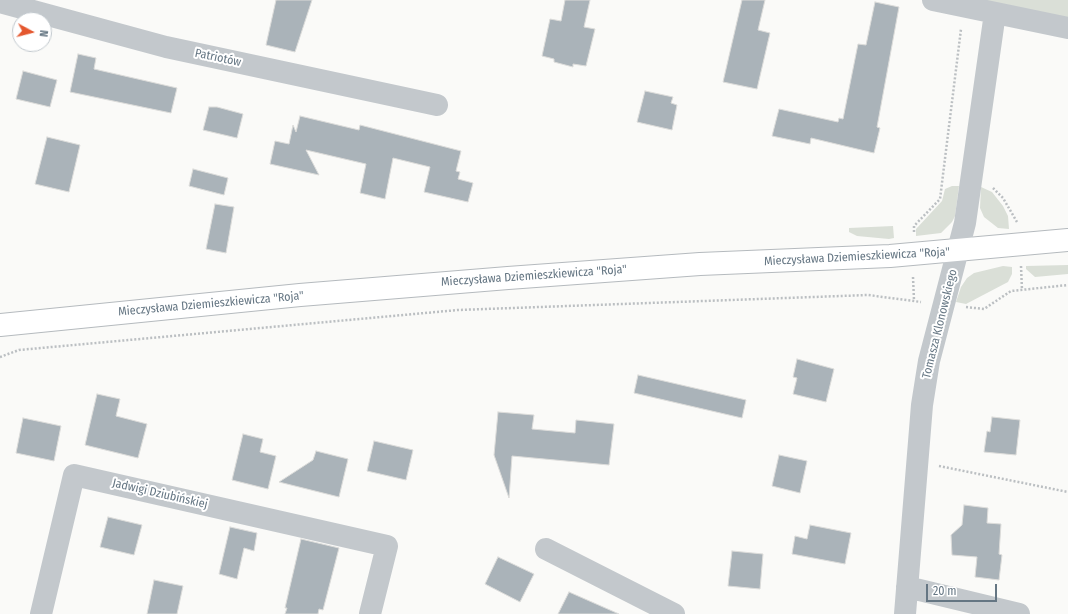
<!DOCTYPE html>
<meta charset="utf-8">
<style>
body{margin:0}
#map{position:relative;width:1068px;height:614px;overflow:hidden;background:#fafaf8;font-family:"Fira Sans Condensed",sans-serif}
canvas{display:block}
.north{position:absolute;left:12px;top:12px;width:40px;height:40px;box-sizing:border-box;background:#fff;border:1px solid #c1c8cd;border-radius:50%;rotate:97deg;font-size:11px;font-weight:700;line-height:16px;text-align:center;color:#657683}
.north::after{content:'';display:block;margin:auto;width:14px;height:18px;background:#e4572e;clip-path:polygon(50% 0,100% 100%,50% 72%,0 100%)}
.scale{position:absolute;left:926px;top:584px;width:71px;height:18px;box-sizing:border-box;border:2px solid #657683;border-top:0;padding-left:5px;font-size:12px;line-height:14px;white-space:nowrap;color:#657683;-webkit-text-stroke:3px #fff;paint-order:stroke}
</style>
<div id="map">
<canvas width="1068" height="614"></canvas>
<div class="north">N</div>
<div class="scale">20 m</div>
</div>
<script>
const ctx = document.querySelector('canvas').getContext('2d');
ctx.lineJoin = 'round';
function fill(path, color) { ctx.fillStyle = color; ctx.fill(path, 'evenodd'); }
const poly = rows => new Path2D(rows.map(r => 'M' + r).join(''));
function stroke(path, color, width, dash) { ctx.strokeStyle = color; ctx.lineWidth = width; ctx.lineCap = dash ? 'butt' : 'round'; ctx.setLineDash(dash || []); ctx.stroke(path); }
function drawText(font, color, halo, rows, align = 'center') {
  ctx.font = font + ' "Fira Sans Condensed",sans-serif'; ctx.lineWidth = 4; ctx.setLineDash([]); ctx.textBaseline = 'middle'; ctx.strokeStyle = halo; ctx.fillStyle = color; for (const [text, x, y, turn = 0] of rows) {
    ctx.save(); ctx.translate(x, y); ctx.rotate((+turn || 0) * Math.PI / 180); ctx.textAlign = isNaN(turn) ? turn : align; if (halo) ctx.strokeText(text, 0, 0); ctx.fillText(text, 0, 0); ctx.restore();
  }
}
fill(poly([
 [933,0,1068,0,1068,28],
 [952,186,959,186,955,216,952,222,941,233,916,236,916,229,942,201,945,189],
 [981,187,992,192,1003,206,1008,216,1009,229,998,228,984,217,980,208],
 [893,226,894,238,889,239,857,236,849,232,849,228],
 [1068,265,1068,274,1035,277,1026,269,1026,266],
 [1003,266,1012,267,1012,274,1008,282,966,304,956,302,961,287,967,278,974,273]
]), '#dadfd7');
const building = poly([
 [276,0,312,0,295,52,266,45,276,0],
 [565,0,590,0,584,27,595,29,586,66,573,64,573,67,554,62,554,59,542,56,550,19,561,21,565,0],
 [742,0,765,0,758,30,770,33,757,89,723,82,742,0],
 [875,2,899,7,877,127,880,128,874,153,811,138,810,144,772,136,779,109,838,122,839,118,843,119,858,44,866,45,875,2],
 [78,54,96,58,94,69,177,88,171,113,70,92,78,54],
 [23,71,57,80,50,107,16,99,23,71],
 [645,91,673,97,671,103,677,105,672,130,637,122,645,91],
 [209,107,217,107,243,114,237,138,203,130,209,107],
 [300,116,359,130,360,125,461,151,456,171,460,172,458,179,473,183,468,202,424,192,430,167,393,158,385,199,360,193,366,164,306,150,319,175,270,164,275,141,289,144,293,125,296,132,300,116],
 [47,137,80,145,69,192,35,184,47,137],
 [193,169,228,178,224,195,189,186,193,169],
 [215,204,234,207,226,253,206,249,215,204],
 [797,359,834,369,826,402,793,394,797,378,793,377,797,359],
 [638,375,746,400,742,418,634,393,638,375],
 [97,394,120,399,116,416,147,424,138,458,85,445,97,394],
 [498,412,534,415,532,429,575,433,576,420,614,424,609,465,512,456,509,498,494,455,498,412],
 [992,417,1020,420,1016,455,984,452,987,431,990,432,992,417],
 [23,418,61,426,54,461,16,453,23,418],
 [243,434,263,439,260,452,276,456,268,489,232,480,243,434],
 [374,441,413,450,406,480,367,471,374,441],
 [316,451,348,459,339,497,279,482,313,460,316,451],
 [779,455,807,461,800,493,772,486,779,455],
 [964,505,988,508,987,523,1001,524,999,554,1002,555,999,580,975,577,977,557,952,555,951,535,962,525,964,505],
 [108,517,142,525,134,555,100,547,108,517],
 [810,525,851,533,845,564,792,554,795,536,807,539,810,525],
 [230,527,257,533,254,551,244,548,237,579,219,574,230,527],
 [301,539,339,548,323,610,319,609,318,614,285,614,287,608,285,608,301,539],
 [732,551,763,554,760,589,728,586,732,551],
 [498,557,534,574,520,602,485,584,498,557],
 [154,580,183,586,177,614,147,614,154,580],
 [569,592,619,614,558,614,569,592]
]);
fill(building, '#aab3b9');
stroke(building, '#dcdcda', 1);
const major = poly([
 [0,325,300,295,508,278,700,264,890,256,1068,240]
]);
stroke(major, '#b5babe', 24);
stroke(poly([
 [993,188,1003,198,1017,222],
 [914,232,914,226,940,199,961,29],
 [1021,266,1022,290],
 [913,277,914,300],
 [966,307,984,309,1011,291,1068,285],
 [0,357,19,350,458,310,868,295,921,302],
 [939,466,1068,492]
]), '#bbbfc2', 2.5, [2, 2]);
stroke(poly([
 [933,0,1068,28],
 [0,2,166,47,437,105],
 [546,549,674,614],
 [907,587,1019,614],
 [41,614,74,475,387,546,370,614],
 [905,614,922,405,929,361,965,223,995,13]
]), '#c3c8cc', 22);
stroke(major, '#fff', 22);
drawText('12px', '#657683', '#fff', [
 ["Patriotów",218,58,12],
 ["Mieczysława Dziemieszkiewicza \"Roja\"",857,257,-3],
 ["Mieczysława Dziemieszkiewicza \"Roja\"",534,276,-4],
 ["Mieczysława Dziemieszkiewicza \"Roja\"",211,304,-5],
 ["Tomasza Klonowskiego",940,324,-76],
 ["Jadwigi Dziubińskiej",160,494,13]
]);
</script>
